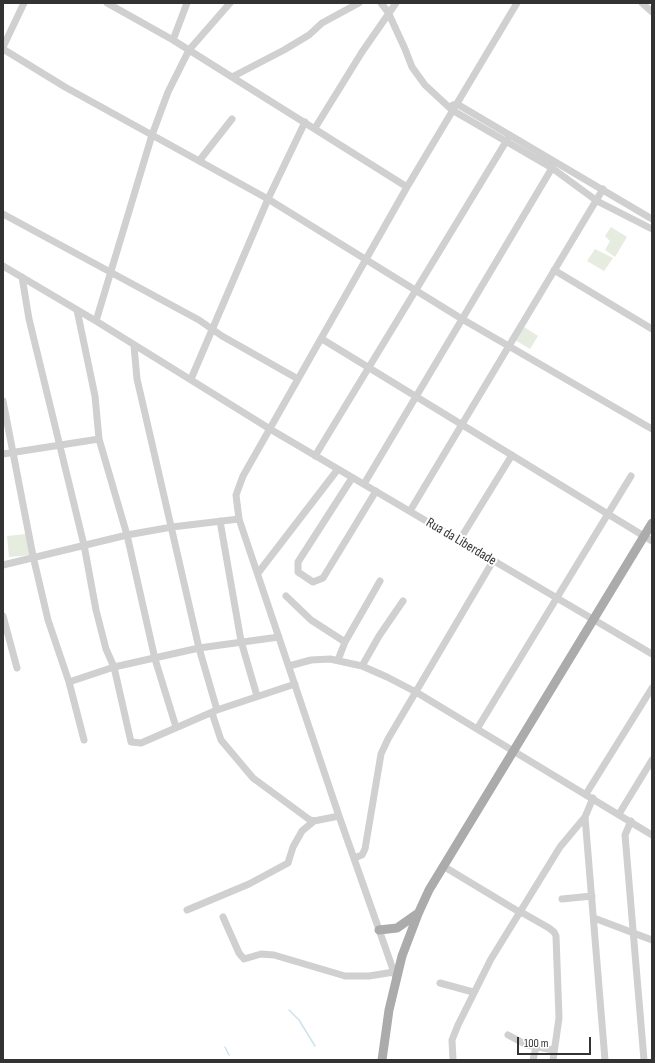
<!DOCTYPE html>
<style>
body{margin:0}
#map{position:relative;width:655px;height:1063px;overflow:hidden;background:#fff;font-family:"Sofia Sans Condensed",sans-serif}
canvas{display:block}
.frame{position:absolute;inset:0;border:4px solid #333;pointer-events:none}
.scale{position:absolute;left:517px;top:1037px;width:74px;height:18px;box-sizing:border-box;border:2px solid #333;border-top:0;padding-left:5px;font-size:12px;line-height:14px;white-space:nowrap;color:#333;-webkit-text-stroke:3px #fff;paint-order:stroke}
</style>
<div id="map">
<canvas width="655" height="1063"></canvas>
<div class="frame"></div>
<div class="scale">100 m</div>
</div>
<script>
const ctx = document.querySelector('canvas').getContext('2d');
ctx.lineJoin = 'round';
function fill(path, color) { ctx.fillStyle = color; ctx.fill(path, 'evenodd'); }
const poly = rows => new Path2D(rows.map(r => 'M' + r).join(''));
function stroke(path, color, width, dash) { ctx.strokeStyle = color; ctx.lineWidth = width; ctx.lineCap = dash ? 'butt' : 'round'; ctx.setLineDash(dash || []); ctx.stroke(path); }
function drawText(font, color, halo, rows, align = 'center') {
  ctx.font = font + ' "Sofia Sans Condensed",sans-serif'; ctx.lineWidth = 4; ctx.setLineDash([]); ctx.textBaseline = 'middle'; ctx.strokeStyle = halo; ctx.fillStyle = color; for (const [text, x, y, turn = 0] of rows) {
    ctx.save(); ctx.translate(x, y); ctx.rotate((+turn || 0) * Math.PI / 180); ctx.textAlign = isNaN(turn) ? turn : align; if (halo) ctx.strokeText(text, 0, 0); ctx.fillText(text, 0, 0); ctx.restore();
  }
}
fill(poly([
 [611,227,627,237,615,257,605,250,610,241,605,236],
 [595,249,613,258,604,271,587,261],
 [524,327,538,336,530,349,515,340],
 [26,534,30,555,9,557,7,536]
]), '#e6ecdf');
stroke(poly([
 [289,1010,299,1020,315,1046],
 [225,1047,229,1055]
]), '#cfe2ee', 1.5);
stroke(poly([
 [107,3,173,40,407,187],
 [381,3,388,12,405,49,412,67,425,85,452,110,552,168,597,201,652,229],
 [642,3,652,12],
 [173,40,187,3],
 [3,47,24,3],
 [3,49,65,87,268,199,462,319,652,429],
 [232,77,284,50,309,35,322,23,359,3],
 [453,105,457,104,652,219],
 [315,128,362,52,396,3],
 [199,161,232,119],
 [3,214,199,320,222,336,298,379],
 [3,266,96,321,270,429,652,654],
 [554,270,652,329],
 [22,277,29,319,84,545,96,610,106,649,114,667,131,742,141,743,217,710,295,684],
 [77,310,95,396,99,439,127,535,155,659,176,727],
 [96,321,152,135,168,92,189,50,230,3],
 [322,339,652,541],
 [134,346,137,379,144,409,199,648,217,710],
 [191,379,268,199,305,122],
 [3,401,33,556,48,620,69,682,84,740],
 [3,454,99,439],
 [315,456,510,135],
 [352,478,298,562,298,572,313,582,323,578,376,491],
 [364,484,552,168],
 [410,511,603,189],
 [220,521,241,641,257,696],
 [459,541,512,455],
 [3,565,127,535,172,527,239,519],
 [258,573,338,469],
 [286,596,311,620,345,642],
 [3,616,17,668],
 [338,660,345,642,380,581],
 [289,666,311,660,330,659,362,666,387,677,416,692,652,835],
 [362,666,379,636,403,601],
 [69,682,114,667,199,648,279,637],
 [212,713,221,740,253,778,310,820,314,821,339,816],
 [477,729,631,476],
 [586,794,652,688],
 [593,798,585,817,605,1060],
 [619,814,652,760],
 [631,821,625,835,644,1060],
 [354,858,362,855,365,849,381,754,388,739,493,561],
 [443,866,521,913],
 [562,899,592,896],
 [187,910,249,884,288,863,293,847,302,831,314,821],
 [521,912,549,928,554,932,556,936,559,1018,553,1060],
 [223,917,239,953,244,959,261,954,274,955,345,976,369,976,394,972],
 [594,918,652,940],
 [396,978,339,816,239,519,236,495,243,476,407,187,517,3],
 [440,983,473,992],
 [508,1035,527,1045,553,1050],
 [453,1060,452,1040,458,1025,491,959,560,847,585,817],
 [533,1060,536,1047]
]), '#d0d0d0', 7);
stroke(poly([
 [379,930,397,928,417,914],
 [382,1060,389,1010,402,956,418,914,429,890,652,523]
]), '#ababab', 9);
drawText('14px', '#333', '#fff', [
 ["Rua da Liberdade",461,542,31]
]);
</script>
